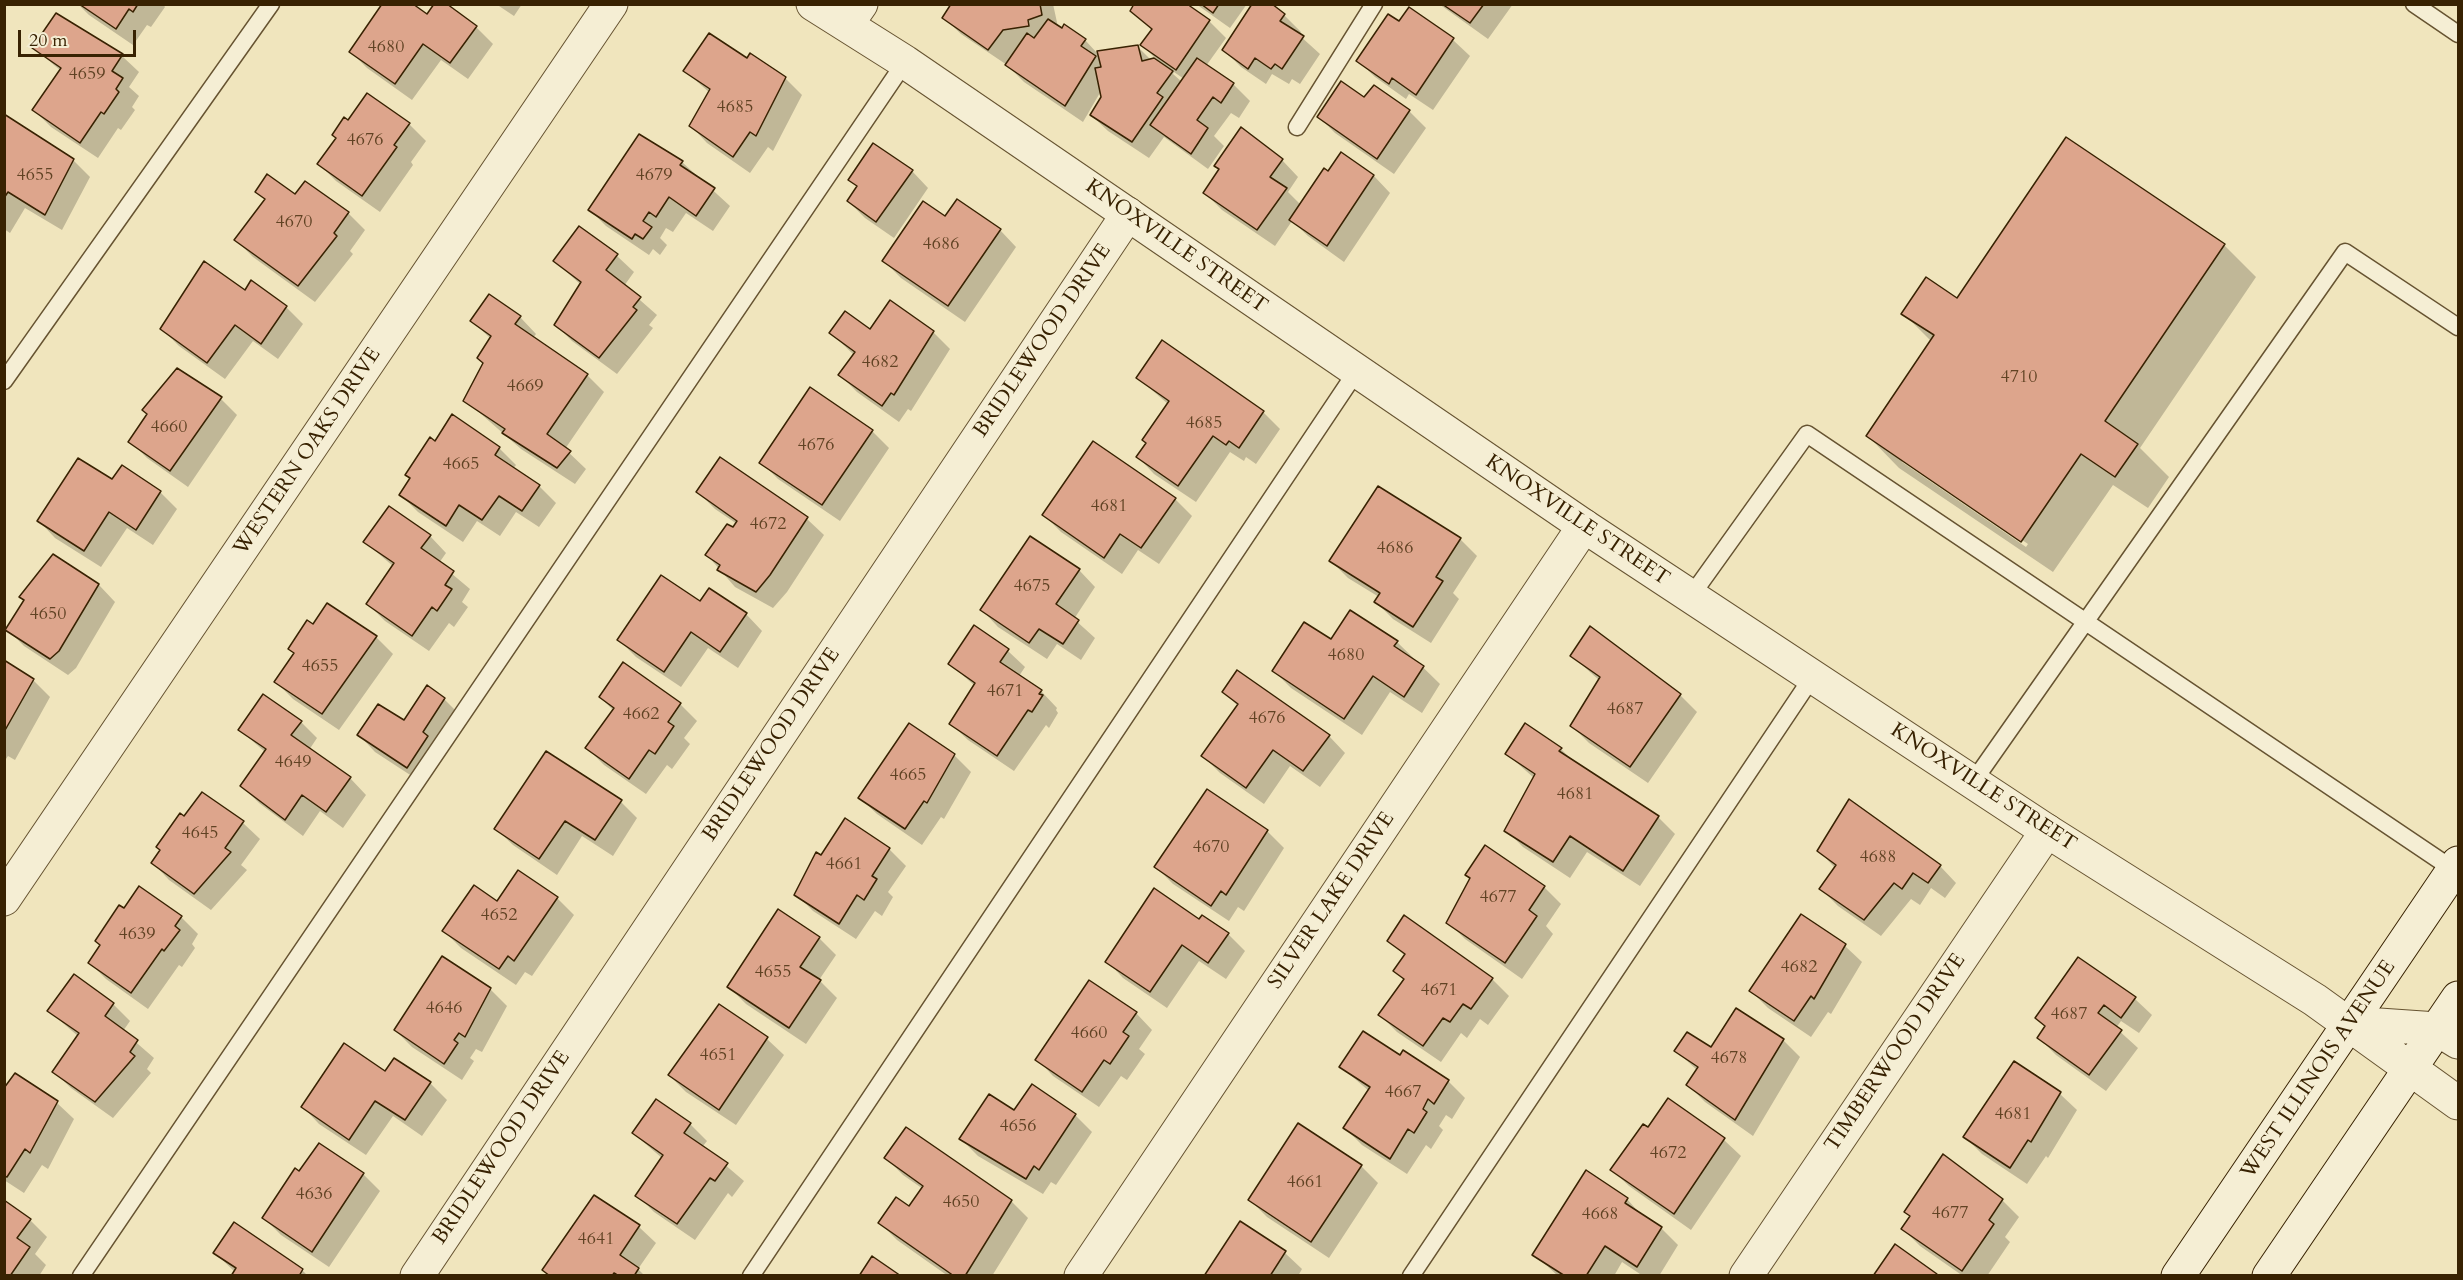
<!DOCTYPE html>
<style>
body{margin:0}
#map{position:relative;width:2463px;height:1280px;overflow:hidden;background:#f0e5bd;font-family:Cardo,serif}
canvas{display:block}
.frame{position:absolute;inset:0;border:6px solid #382202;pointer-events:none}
.scale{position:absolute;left:18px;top:30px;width:118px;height:27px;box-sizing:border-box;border:3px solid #382202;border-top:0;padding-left:8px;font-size:18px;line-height:21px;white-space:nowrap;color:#382202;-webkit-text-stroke:4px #f5eed4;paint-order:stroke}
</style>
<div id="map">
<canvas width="2463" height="1280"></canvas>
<div class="frame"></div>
<div class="scale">20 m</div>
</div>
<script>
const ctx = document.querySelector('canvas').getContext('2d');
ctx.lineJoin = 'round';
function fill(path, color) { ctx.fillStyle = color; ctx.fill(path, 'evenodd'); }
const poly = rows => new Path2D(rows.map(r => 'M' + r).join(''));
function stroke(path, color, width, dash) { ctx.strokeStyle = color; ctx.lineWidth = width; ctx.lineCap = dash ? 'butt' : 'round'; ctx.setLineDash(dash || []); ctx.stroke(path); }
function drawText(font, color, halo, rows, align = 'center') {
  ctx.font = font + ' Cardo,serif'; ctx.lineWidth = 4.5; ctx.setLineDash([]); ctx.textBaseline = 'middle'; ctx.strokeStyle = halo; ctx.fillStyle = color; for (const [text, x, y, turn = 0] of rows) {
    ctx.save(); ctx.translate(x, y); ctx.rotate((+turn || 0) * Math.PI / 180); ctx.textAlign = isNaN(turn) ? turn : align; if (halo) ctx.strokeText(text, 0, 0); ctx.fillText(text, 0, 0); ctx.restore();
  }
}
fill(poly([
 [78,4,163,4,165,7,151,27,147,25,133,45,89,15],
 [496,4,522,4,514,16],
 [952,4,1053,4,1058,27,1085,40,1097,53,1138,47,1151,60,1156,59,1142,45,1152,30,1132,10,1209,21,1226,38,1206,66,1233,84,1250,101,1239,118,1231,113,1214,136,1224,146,1208,169,1164,137,1149,158,1108,131,1091,115,1103,97,1101,91,1083,122,1024,82,1007,65,961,34,944,18],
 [1174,72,1184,79,1182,82,1173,74],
 [1196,4,1247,4,1230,28],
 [1439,4,1513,4,1488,39],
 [1409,9,1453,40,1470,56,1433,110,1409,94,1406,99,1375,77,1358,61,1399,24],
 [57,15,122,56,139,72,129,87,139,96,132,107,135,110,121,130,118,128,98,158,51,127,34,110,61,71,34,48],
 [1284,15,1301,32,1299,35,1320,54,1300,84,1292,79,1289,84,1272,74,1266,84,1241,67,1224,50],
 [427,16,476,27,493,44,468,79,441,60,412,100,367,68,351,52],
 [747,60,785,78,802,95,773,151,768,147,750,173,707,143,691,126,710,93,685,71],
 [1374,87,1409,111,1426,128,1394,174,1335,133,1318,116,1365,99],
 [4,116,73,160,90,177,62,230,25,208,10,233,4,229],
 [348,122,409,124,426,141,411,162,413,165,380,212,336,181,319,164],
 [1341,154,1374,176,1390,193,1344,262,1308,236,1292,221,1275,246,1222,210,1205,193,1220,170,1282,160,1298,177,1288,192,1301,205],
 [682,162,730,206,713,231,686,213,673,232,666,228,660,238,667,245,660,255,653,249,649,255,606,226,589,209],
 [912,171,928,188,894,238,865,218,848,201,858,187,850,179],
 [257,191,295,197,348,213,365,230,350,251,353,254,315,302,253,257,236,240,265,200],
 [945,218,1000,230,1016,247,965,322,901,278,884,261],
 [579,228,617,256,634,272,624,286,657,315,649,325,653,328,617,374,572,341,555,324,581,285,555,261],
 [2224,245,2256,277,2140,448,2169,477,2148,508,2113,485,2053,572,1899,468,1868,436,1931,341,1903,313],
 [1902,459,2028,544,2026,547,1902,462],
 [245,292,286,307,303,324,278,359,253,341,225,379,179,346,162,329],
 [520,317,536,334,533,338,587,375,604,392,565,449,586,469,575,484,521,449,465,400,485,364,491,339,472,321],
 [870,331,933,332,950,349,911,411,908,409,899,422,857,392,840,375,854,355,831,333],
 [1138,378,1263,412,1280,429,1256,464,1246,457,1244,461,1230,452,1196,502,1154,474,1138,457,1168,404],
 [221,399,237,415,188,487,147,458,130,441],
 [453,417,499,448,516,465,513,469,539,486,556,503,539,527,516,512,500,536,477,521,463,542,418,512,401,495],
 [872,431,889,448,840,521,778,479,761,462],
 [160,492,177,509,153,545,127,528,101,567,55,538,39,521],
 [698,492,807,519,824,535,787,592,773,608,735,587,707,555,737,524,715,509],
 [1175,499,1192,516,1159,564,1138,550,1122,574,1061,532,1044,515],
 [430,536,446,553,439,563,470,589,462,602,468,607,454,627,449,623,429,651,385,621,368,604,394,567,365,542],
 [1460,539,1477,556,1453,593,1459,599,1431,643,1393,619,1376,602,1379,597,1348,578,1331,561],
 [54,556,99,585,115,602,76,668,68,675,24,646,7,629],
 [1079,570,1095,587,1074,619,1095,638,1081,660,1057,644,1047,659,998,627,982,610],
 [701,603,746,614,762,631,738,668,708,648,681,687,636,657,619,640],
 [975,627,1008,651,1025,667,1019,676,1041,691,1057,708,1056,710,1058,713,1049,728,1046,725,1014,771,968,740,951,724,975,686,950,664],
 [376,637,393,654,339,730,293,699,276,682],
 [1331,641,1397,642,1440,684,1422,713,1390,692,1362,735,1291,688,1274,671],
 [1572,656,1680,695,1697,712,1648,783,1589,743,1572,726,1600,681],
 [4,662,33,680,50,697,15,760,8,756,4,762],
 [1224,692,1329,736,1345,753,1320,787,1290,766,1264,804,1220,773,1203,756,1238,706],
 [600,697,680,704,697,721,684,738,690,744,672,769,667,765,646,794,604,765,587,748,614,711],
 [444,699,461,716,424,784,375,752,359,735,404,723],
 [301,722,317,738,309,750,350,778,366,795,343,828,320,811,303,836,259,803,242,786,265,752,240,730],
 [909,725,954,755,971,772,944,819,941,817,922,845,877,814,860,798],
 [1561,749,1576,764,1658,817,1675,834,1640,886,1587,852,1570,878,1523,847,1506,830,1534,778,1507,754],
 [621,802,637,818,613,856,582,836,557,875,513,845,496,829],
 [184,819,243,823,260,839,241,865,247,870,211,910,169,880,153,863],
 [1267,831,1284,848,1244,911,1238,907,1229,921,1173,884,1156,867],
 [1486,847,1544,887,1561,904,1546,926,1553,934,1522,979,1465,939,1448,922],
 [889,849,906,866,888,892,893,897,882,916,875,911,856,939,813,911,796,894,821,857],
 [1819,851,1940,866,1956,883,1945,898,1931,888,1920,905,1911,899,1881,936,1838,906,1821,889,1835,868],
 [139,888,181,917,198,934,192,944,195,948,182,967,179,965,148,1009,106,979,89,962],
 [557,898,574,915,532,976,525,972,516,985,461,948,444,931,497,903],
 [1200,921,1228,934,1245,951,1226,979,1199,961,1167,1008,1123,978,1107,961],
 [819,938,836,955,819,980,837,998,806,1044,746,1004,729,987],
 [1389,941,1492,979,1509,996,1488,1025,1480,1019,1467,1038,1461,1033,1441,1062,1397,1032,1380,1015,1404,980,1395,971,1405,956],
 [1845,946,1862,962,1831,1014,1828,1012,1811,1037,1768,1008,1751,991],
 [490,989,507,1006,482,1052,476,1049,470,1058,474,1061,462,1080,412,1047,395,1030],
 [2135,999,2152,1015,2139,1033,2121,1021,2116,1028,2138,1048,2106,1091,2056,1055,2039,1038,2046,1027,2037,1018],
 [113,1004,130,1021,123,1031,154,1058,147,1069,151,1073,113,1118,71,1088,54,1072,79,1037,49,1011],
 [719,1006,767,1039,784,1055,736,1125,686,1092,669,1075],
 [1136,1013,1152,1030,1139,1049,1145,1054,1127,1080,1121,1076,1099,1107,1053,1076,1037,1059],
 [1783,1040,1800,1057,1753,1136,1705,1102,1688,1085,1697,1070,1676,1051,1711,1050],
 [1403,1052,1448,1081,1465,1098,1452,1119,1446,1115,1439,1126,1443,1130,1431,1149,1426,1145,1407,1174,1362,1145,1345,1128,1369,1091,1341,1067,1400,1057],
 [2014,1063,2060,1094,2077,1110,2048,1158,2046,1156,2027,1184,1982,1154,1965,1137],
 [386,1073,430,1083,447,1100,422,1136,393,1116,366,1155,319,1124,303,1107],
 [1032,1086,1075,1115,1092,1132,1056,1185,1051,1182,1043,1194,978,1156,961,1139,1014,1113],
 [4,1091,57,1103,74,1119,48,1169,42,1165,24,1193,4,1180],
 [1668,1100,1724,1140,1741,1156,1691,1230,1629,1186,1612,1170,1648,1129],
 [690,1124,707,1141,703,1146,744,1181,732,1197,728,1193,695,1240,654,1212,637,1195,663,1159,633,1133],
 [886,1158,1011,1201,1028,1218,992,1276,948,1276,897,1240,880,1223,910,1208,923,1189,903,1175],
 [1361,1166,1378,1183,1329,1258,1267,1217,1250,1200],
 [300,1173,363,1174,380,1191,329,1267,281,1235,264,1218],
 [1627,1199,1643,1217,1661,1228,1678,1245,1659,1276,1643,1276,1622,1262,1614,1276,1558,1276,1534,1254],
 [2002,1200,2019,1217,2005,1237,2010,1242,1987,1276,1963,1276,1920,1246,1903,1229,1911,1217,1906,1212],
 [4,1202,30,1220,47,1237,35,1254,46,1265,39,1276,4,1276],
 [1240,1223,1285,1253,1302,1269,1298,1276,1206,1276],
 [639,1227,656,1243,638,1269,645,1276,550,1276],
 [215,1253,302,1270,308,1276,233,1276,235,1272]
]), '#0003');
const building = poly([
 [79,4,138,4,133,12,129,9,116,29,79,4],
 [382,4,413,4,427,14,434,4,447,4,477,26,450,63,423,44,395,84,349,52,382,4],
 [951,4,1040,4,1042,15,1028,20,1029,26,1003,30,988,50,942,18,951,4],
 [1134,4,1187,4,1210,20,1176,70,1140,45,1152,29,1130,11,1134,4],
 [1201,4,1219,4,1213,13,1201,4],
 [1252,4,1272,4,1285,14,1280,21,1304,36,1282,69,1275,64,1271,69,1255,58,1248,69,1222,50,1252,4],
 [1442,4,1484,4,1470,23,1442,4],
 [1409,7,1454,38,1416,95,1392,78,1389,84,1356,61,1388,14,1399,21,1409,7],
 [56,13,123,54,112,71,123,78,116,89,119,92,104,114,101,112,80,143,32,110,61,68,32,48,56,13],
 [1048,19,1062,28,1064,24,1086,39,1081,46,1096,56,1065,106,1005,65,1027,33,1034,38,1048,19],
 [709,33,747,58,750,53,786,77,756,136,750,132,733,157,689,126,710,89,683,71,709,33],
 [1138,45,1142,61,1154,58,1173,71,1157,93,1163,97,1132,142,1090,115,1101,97,1095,68,1101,67,1097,51,1138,45],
 [1197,58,1234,83,1221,103,1213,97,1197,120,1208,128,1191,154,1150,125,1197,58],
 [1341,81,1364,97,1374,85,1410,110,1377,159,1317,117,1341,81],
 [367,93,410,123,394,145,397,147,362,196,317,164,336,138,332,135,344,117,348,120,367,93],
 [4,114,74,159,45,215,8,192,4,198,4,114],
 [1241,127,1283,159,1270,177,1287,188,1257,230,1203,193,1219,169,1214,166,1241,127],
 [639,134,683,161,680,165,715,188,696,216,669,197,656,217,649,212,643,221,652,227,643,239,635,234,632,239,588,210,639,134],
 [2066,137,2225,244,2105,421,2138,444,2115,477,2081,454,2021,542,1866,436,1934,335,1901,314,1926,277,1957,298,2066,137],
 [873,143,913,170,876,222,847,201,857,186,848,180,873,143],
 [1341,152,1374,175,1327,246,1289,220,1324,168,1328,171,1341,152],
 [267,174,295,194,305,181,349,212,334,233,337,236,298,286,234,240,265,199,255,192,267,174],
 [957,199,1001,229,948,306,882,261,923,201,945,216,957,199],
 [579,226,618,254,606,270,641,297,633,307,637,310,599,358,554,325,581,282,553,261,579,226],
 [204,261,245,290,251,280,287,306,261,344,235,325,207,363,160,329,204,261],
 [489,294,521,316,515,324,588,374,547,434,571,451,557,468,502,433,505,429,463,401,483,363,477,358,491,336,470,321,489,294],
 [890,300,934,331,894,395,891,393,882,406,838,375,855,352,829,333,845,311,870,329,890,300],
 [1162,340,1264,411,1239,448,1229,441,1226,445,1213,436,1178,486,1136,457,1146,443,1142,440,1169,401,1136,378,1162,340],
 [177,368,222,397,170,471,128,442,147,414,142,410,177,368],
 [810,387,873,430,822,505,759,463,810,387],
 [452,414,500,447,495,455,540,485,522,511,499,496,482,520,459,505,446,526,399,495,410,478,405,475,430,437,435,441,452,414],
 [1093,441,1176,498,1141,548,1120,534,1104,558,1042,515,1093,441],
 [720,457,808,517,770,575,756,592,717,570,720,565,705,555,727,524,733,527,737,521,696,492,720,457],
 [78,458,112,479,122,465,161,491,136,530,109,512,84,551,37,521,78,458],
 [1378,486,1461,538,1436,577,1443,581,1413,627,1374,602,1380,593,1329,561,1378,486],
 [389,506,431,535,421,548,454,571,445,585,452,589,437,611,432,607,412,636,366,604,394,563,363,542,389,506],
 [1030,536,1080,569,1056,604,1079,620,1063,644,1039,629,1029,643,980,610,1030,536],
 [53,554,99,584,59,651,50,659,5,630,24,600,19,597,53,554],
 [661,575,700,601,709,588,747,613,720,652,691,632,664,672,617,640,661,575],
 [327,603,377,636,322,714,274,682,294,653,288,649,307,620,313,624,327,603],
 [1350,610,1398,641,1394,646,1424,666,1404,697,1373,676,1344,719,1272,671,1304,622,1331,639,1350,610],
 [974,625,1009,649,1000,662,1042,690,1039,694,1043,695,1032,712,1028,710,997,756,949,724,975,683,948,664,974,625],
 [1590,626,1681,694,1630,767,1570,726,1600,677,1570,656,1590,626],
 [4,660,34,679,4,732,4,660],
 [623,662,681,703,668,722,674,726,655,754,649,750,629,779,585,748,614,708,599,697,623,662],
 [1237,670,1330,735,1303,771,1273,750,1246,788,1201,756,1238,704,1222,692,1237,670],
 [427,685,445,698,423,732,428,736,407,768,357,735,378,704,404,720,427,685],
 [263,694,302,721,291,735,351,777,326,812,302,795,285,820,240,786,266,749,238,730,263,694],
 [909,723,955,754,927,803,924,801,905,829,858,798,909,723],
 [1525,723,1562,748,1559,751,1659,816,1623,871,1570,836,1553,862,1504,831,1535,774,1505,754,1525,723],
 [546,751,622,800,595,840,565,821,539,859,494,829,546,751],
 [1207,789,1268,830,1226,895,1221,891,1211,906,1154,867,1207,789],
 [202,792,244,821,225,848,231,852,194,894,151,863,160,850,156,847,180,813,184,816,202,792],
 [1849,799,1941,865,1928,883,1913,873,1902,889,1894,883,1864,920,1819,889,1836,865,1817,851,1849,799],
 [845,818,890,848,872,876,877,879,864,900,857,895,839,924,794,895,816,852,821,855,845,818],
 [1485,845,1545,886,1529,910,1537,916,1505,963,1446,923,1470,878,1465,875,1485,845],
 [518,870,558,897,514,961,508,956,499,969,442,931,474,885,497,901,518,870],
 [139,886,182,916,175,926,180,930,164,951,162,949,131,993,88,963,100,945,95,941,119,905,124,908,139,886],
 [1154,888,1199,919,1202,915,1229,933,1208,963,1182,945,1150,992,1105,962,1154,888],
 [778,909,820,937,800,967,821,980,789,1028,727,987,778,909],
 [1801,914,1846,944,1814,999,1811,996,1794,1021,1749,991,1801,914],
 [1404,915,1493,978,1471,1009,1463,1004,1450,1022,1443,1018,1423,1046,1378,1015,1404,979,1393,971,1405,954,1387,941,1404,915],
 [442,956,491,988,465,1037,459,1033,454,1040,458,1043,444,1064,394,1030,442,956],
 [2078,957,2136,997,2121,1018,2104,1005,2098,1013,2122,1030,2089,1075,2037,1038,2045,1026,2035,1018,2078,957],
 [74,974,114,1003,105,1016,138,1040,130,1052,135,1056,95,1102,52,1072,79,1033,47,1011,74,974],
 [1089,980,1137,1012,1123,1032,1129,1036,1110,1064,1104,1060,1082,1092,1035,1060,1089,980],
 [719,1004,768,1037,719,1110,668,1075,719,1004],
 [1736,1008,1784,1039,1735,1120,1686,1085,1698,1067,1674,1051,1687,1032,1711,1047,1736,1008],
 [1363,1031,1400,1055,1403,1050,1449,1080,1434,1104,1428,1099,1423,1109,1427,1112,1414,1133,1408,1129,1390,1159,1343,1128,1370,1087,1339,1067,1363,1031],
 [344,1043,385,1071,394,1058,431,1082,405,1120,375,1101,349,1140,301,1107,344,1043],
 [2014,1061,2061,1092,2031,1142,2028,1140,2010,1168,1963,1137,2014,1061],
 [15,1073,58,1101,30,1153,25,1149,7,1177,4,1176,4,1088,15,1073],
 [1032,1084,1076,1114,1039,1170,1034,1166,1026,1179,959,1139,989,1094,1014,1110,1032,1084],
 [1668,1098,1725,1138,1674,1214,1610,1170,1643,1124,1648,1127,1668,1098],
 [656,1099,691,1123,684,1133,728,1163,715,1181,710,1178,677,1224,635,1196,663,1155,632,1133,656,1099],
 [1298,1123,1362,1165,1311,1242,1248,1200,1298,1123],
 [906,1127,1012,1200,965,1276,954,1276,878,1223,896,1197,909,1206,923,1186,884,1158,906,1127],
 [319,1143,364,1173,312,1252,262,1218,295,1168,299,1171,319,1143],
 [1943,1154,2003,1199,1989,1220,1994,1224,1962,1271,1901,1229,1910,1216,1904,1212,1943,1154],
 [1586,1170,1628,1198,1625,1203,1662,1227,1637,1267,1605,1246,1586,1276,1565,1276,1532,1255,1586,1170],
 [594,1195,640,1225,620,1255,639,1268,634,1276,619,1276,614,1273,612,1276,550,1276,542,1270,594,1195],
 [4,1200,31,1219,17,1238,30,1247,10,1276,4,1276,4,1200],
 [1240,1221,1286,1251,1270,1276,1204,1276,1240,1221],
 [234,1222,303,1269,299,1276,231,1276,236,1268,213,1253,234,1222],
 [1895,1244,1937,1274,1936,1276,1873,1276,1895,1244],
 [872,1256,901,1276,859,1276,872,1256]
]);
fill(building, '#dda58c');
stroke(building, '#382202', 1.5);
const service = poly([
 [2414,4,2458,34],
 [1297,127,1374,4],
 [4,381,271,4],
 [1691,596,1807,434,2454,870],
 [1973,782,2345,252,2458,327],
 [81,1276,905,62],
 [751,1276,1356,372],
 [1411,1276,1813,676]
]);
const minor = poly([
 [847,24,861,4],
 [4,899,611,4],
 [417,1276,1128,214],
 [1081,1276,1584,526],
 [1746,1276,2047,831]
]);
const tertiary = poly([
 [813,4,905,62,1584,526,2047,831,2315,1000,2458,1103],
 [2350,1023,2437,1029,2458,1042]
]);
const secondary = poly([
 [2178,1276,2458,863],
 [2269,1276,2458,998]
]);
stroke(service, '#665331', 19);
stroke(minor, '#665331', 35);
stroke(tertiary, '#665331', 35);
stroke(secondary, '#382202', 35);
stroke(service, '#f5eed4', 16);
stroke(minor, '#f5eed4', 33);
stroke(tertiary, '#f5eed4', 33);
stroke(secondary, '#f5eed4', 33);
drawText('18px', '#614324', null, [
 ["4680",386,48],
 ["4659",87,75],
 ["4685",735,108],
 ["4676",365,141],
 ["4655",35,176],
 ["4679",654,176],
 ["4670",294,223],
 ["4686",941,245],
 ["4682",880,363],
 ["4710",2019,378],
 ["4669",525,387],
 ["4685",1204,424],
 ["4660",169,428],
 ["4676",816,446],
 ["4665",461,465],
 ["4681",1109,507],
 ["4672",768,525],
 ["4686",1395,549],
 ["4675",1032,587],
 ["4650",48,615],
 ["4680",1346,656],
 ["4655",320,667],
 ["4671",1005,692],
 ["4687",1625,710],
 ["4662",641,715],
 ["4676",1267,719],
 ["4649",293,763],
 ["4665",908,776],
 ["4681",1575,795],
 ["4645",200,834],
 ["4670",1211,848],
 ["4688",1878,858],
 ["4661",844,865],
 ["4677",1498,898],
 ["4652",499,916],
 ["4639",137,935],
 ["4682",1799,968],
 ["4655",773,973],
 ["4671",1439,991],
 ["4646",444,1009],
 ["4687",2069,1015],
 ["4660",1089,1034],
 ["4651",718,1056],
 ["4678",1729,1059],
 ["4667",1403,1093],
 ["4681",2013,1115],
 ["4656",1018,1127],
 ["4672",1668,1154],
 ["4661",1305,1183],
 ["4636",314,1195],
 ["4650",961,1203],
 ["4677",1950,1214],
 ["4668",1600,1215],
 ["4641",596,1240]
]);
drawText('21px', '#382202', '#f5eed4', [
 ["KNOXVILLE STREET",1176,247,35],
 ["BRIDLEWOOD DRIVE",1043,341,-56],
 ["WESTERN OAKS DRIVE",308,452,-56],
 ["KNOXVILLE STREET",1577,521,34],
 ["BRIDLEWOOD DRIVE",772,745,-56],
 ["KNOXVILLE STREET",1983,788,33],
 ["SILVER LAKE DRIVE",1332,901,-56],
 ["TIMBERWOOD DRIVE",1896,1053,-56],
 ["WEST ILLINOIS AVENUE",2319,1070,-56],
 ["BRIDLEWOOD DRIVE",502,1148,-56]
]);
</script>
